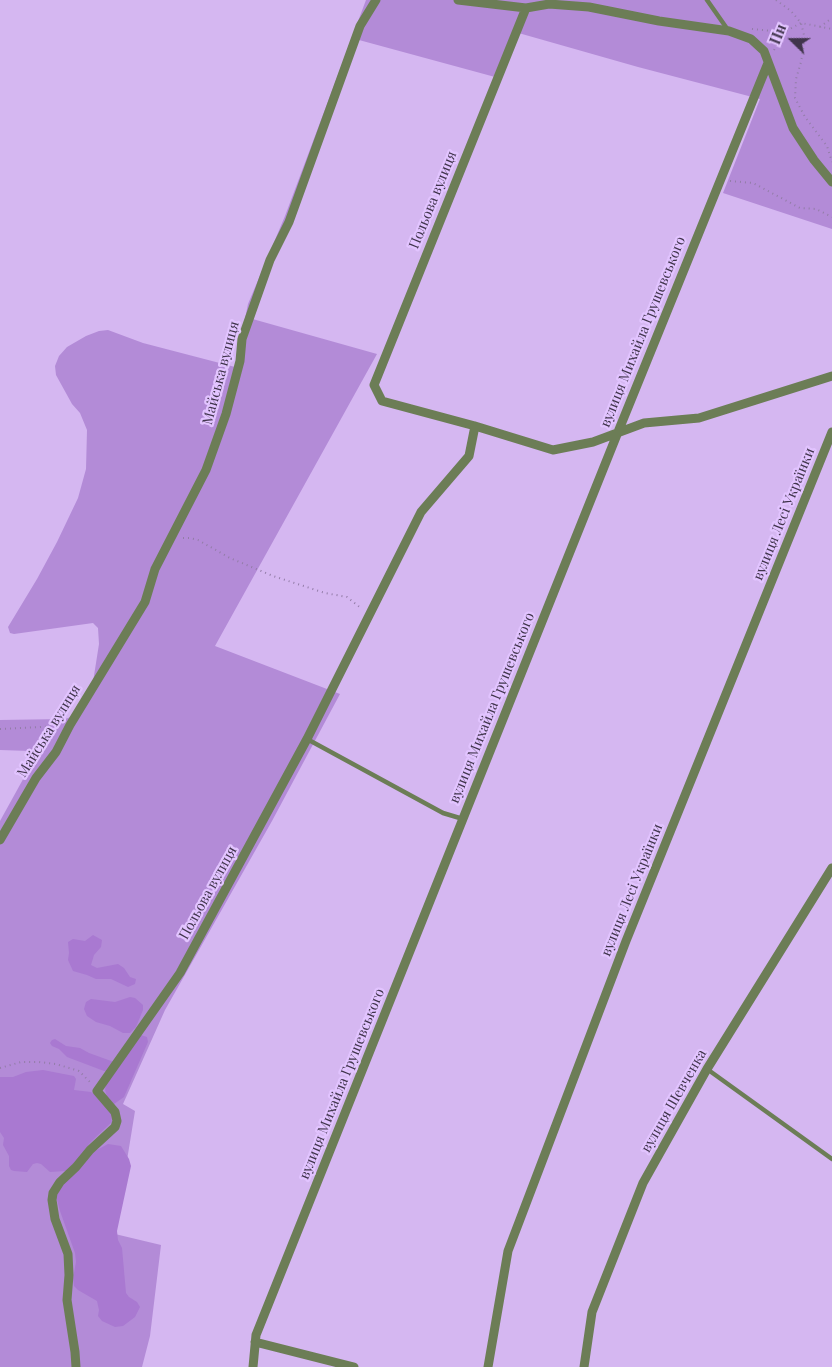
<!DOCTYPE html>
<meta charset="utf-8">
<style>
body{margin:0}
#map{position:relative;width:832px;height:1367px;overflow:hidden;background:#d5b7f1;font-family:"Playfair Display",serif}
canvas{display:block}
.north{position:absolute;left:767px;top:15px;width:50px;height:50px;-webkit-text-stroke:4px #e2c4ff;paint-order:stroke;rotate:292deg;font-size:14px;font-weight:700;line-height:20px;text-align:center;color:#40344c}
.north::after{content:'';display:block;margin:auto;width:18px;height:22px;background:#40344c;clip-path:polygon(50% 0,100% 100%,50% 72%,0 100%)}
</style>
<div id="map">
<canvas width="832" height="1367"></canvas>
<div class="north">Пн</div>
</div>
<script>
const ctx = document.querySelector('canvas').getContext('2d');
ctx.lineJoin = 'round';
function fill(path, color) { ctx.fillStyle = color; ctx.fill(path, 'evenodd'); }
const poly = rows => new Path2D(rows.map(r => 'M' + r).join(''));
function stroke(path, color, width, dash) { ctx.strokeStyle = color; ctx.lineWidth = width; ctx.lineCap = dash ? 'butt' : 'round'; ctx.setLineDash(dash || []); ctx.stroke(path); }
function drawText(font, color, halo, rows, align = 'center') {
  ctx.font = font + ' "Playfair Display",serif'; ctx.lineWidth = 4.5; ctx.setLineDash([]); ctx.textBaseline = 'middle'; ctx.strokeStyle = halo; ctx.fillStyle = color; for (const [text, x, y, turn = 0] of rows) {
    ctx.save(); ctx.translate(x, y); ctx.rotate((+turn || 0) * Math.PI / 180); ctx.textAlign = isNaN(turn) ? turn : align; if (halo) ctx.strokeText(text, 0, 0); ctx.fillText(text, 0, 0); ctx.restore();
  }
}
fill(poly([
 [366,0,832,0,832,229,723,193,760,99,638,67,515,32,495,77,359,40,249,318,377,354,215,646,340,694,272,821,165,1010,123,1104,135,1111,115,1234,161,1245,150,1336,142,1367,0,1367,0,821,32,763,34,756,31,751,0,750,0,720,65,719,71,717,93,682,99,644,98,628,93,623,14,634,10,633,8,627,37,579,57,542,78,498,86,469,87,430,80,413,72,404,56,375,55,366,59,356,67,347,86,336,99,331,108,330,143,343,235,367,248,304,285,216]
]), '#b38bd7');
fill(poly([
 [93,935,102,940,101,947,94,955,91,965,97,968,118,964,124,968,130,977,136,979,135,984,128,987,111,979,96,979,87,975,73,971,68,960,69,953,68,942,73,939,85,941],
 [130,997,135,998,143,1005,143,1010,136,1027,130,1033,123,1033,110,1026,96,1022,87,1016,84,1009,86,1002,91,999,115,1002],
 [141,1035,147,1037,148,1042,124,1097,114,1104,107,1096,105,1090,106,1084],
 [55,1039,66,1046,80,1048,89,1053,114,1062,110,1072,104,1071,67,1057,59,1049,52,1046,50,1043,52,1040],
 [43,1070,74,1076,76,1079,74,1090,91,1092,98,1097,111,1113,112,1122,98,1135,89,1144,85,1152,66,1171,50,1172,41,1164,37,1163,33,1164,27,1172,14,1171,11,1170,9,1166,9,1156,3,1145,4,1138,0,1132,0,1077,13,1077,26,1072],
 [108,1144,121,1146,129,1159,131,1166,117,1231,118,1240,122,1248,126,1293,129,1297,137,1302,140,1307,135,1317,123,1326,115,1327,102,1321,98,1316,99,1310,97,1301,78,1290,74,1286,73,1278,76,1262,75,1253,60,1211,56,1196,66,1180,75,1174,93,1152]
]), '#a979d1');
stroke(poly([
 [776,0,791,11,801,23,805,39,801,62,796,79,795,98,805,117,827,146,832,162],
 [820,27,832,18],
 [752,29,784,32,801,23,832,29],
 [774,50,784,32],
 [730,181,753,183,800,208,816,209,832,217],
 [183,538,190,538,198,540,230,558,273,576,325,593,347,597,362,609],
 [0,729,58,726],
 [0,1068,21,1062,39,1062,56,1064,79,1071,91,1083]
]), '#937da8', 2, [1, 4]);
stroke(poly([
 [707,0,728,30],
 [307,739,443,813,463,819],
 [707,1069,832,1159]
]), '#6c7d56', 4.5);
stroke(poly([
 [458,0,526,8,549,4,589,7,659,21,729,31,751,39,764,51,793,128,814,160,832,182],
 [526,8,374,385,382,401,475,426,553,450,593,442,644,423,699,418,832,376],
 [0,840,36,778,56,752,70,725,145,602,155,569,206,470,226,414,240,361,242,339,270,260,289,222,360,26,376,0],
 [255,1342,354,1367],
 [76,1367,75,1352,67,1300,69,1275,68,1254,55,1219,52,1200,53,1193,60,1182,76,1167,90,1150,115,1127,117,1121,115,1112,97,1091,180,973,307,739,421,512,469,456,475,426],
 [253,1367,256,1335,618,432,768,63],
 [488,1367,508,1251,626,941,832,432],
 [584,1367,592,1312,643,1183,707,1069,832,868]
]), '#6c7d56', 9);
drawText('14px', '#40344c', '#e2c4ff', [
 ["Польова вулиця",433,200,-68],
 ["вулиця Михайла Грушевського",643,332,-68],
 ["Майська вулиця",221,373,-75],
 ["вулиця Лесі Українки",784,514,-68],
 ["вулиця Михайла Грушевського",492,708,-68],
 ["Майська вулиця",49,731,-58],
 ["вулиця Лесі Українки",632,890,-68],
 ["Польова вулиця",208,893,-61],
 ["вулиця Михайла Грушевського",342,1084,-68],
 ["вулиця Шевченка",674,1101,-60]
]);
</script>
